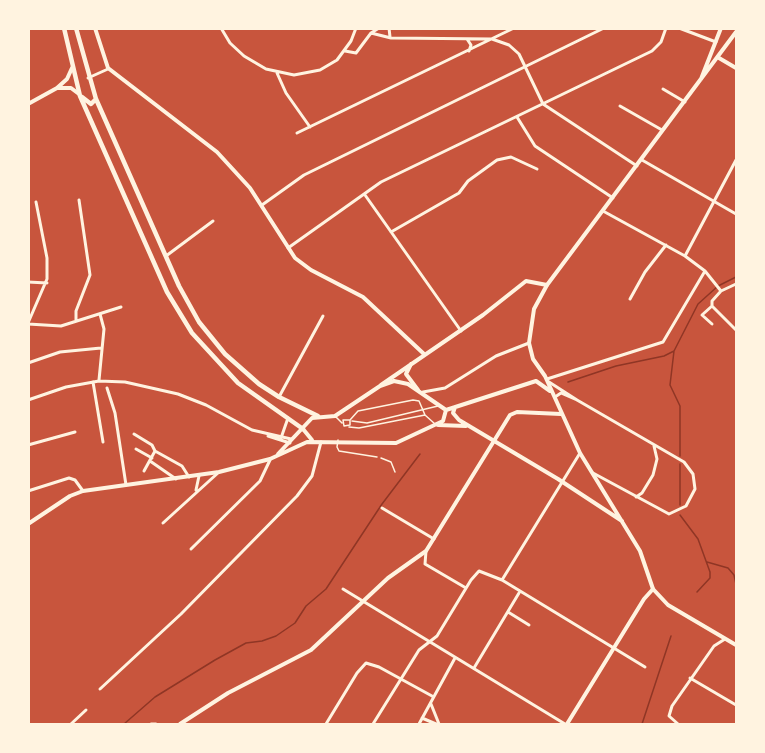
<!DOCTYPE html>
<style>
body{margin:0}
#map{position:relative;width:765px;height:753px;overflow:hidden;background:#c8553d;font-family:"Nunito Sans",sans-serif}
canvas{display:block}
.frame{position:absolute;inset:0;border:30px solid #fff3e0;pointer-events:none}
</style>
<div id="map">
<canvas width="765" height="753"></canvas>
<div class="frame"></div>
</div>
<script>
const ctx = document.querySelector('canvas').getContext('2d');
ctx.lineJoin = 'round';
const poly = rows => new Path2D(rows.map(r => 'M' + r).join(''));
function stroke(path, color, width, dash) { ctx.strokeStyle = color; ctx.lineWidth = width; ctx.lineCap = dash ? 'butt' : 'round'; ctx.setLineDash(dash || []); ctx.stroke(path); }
stroke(poly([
 [674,351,670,385,680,406,680,456],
 [568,382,616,366,664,356,674,351,698,304,718,286,736,277],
 [680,505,680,464],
 [680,515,698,539,710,572,710,578,697,592],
 [707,562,728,568,734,575,736,584],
 [124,724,155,697,215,660,246,643,262,641,276,636,295,623,306,606,326,589,382,504,420,454],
 [642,724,671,636]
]), '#8f3625', 1.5);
stroke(poly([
 [335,416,342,423],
 [350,420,343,420,344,426,350,425,350,420,358,411,413,400,419,401,425,415],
 [352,421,367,423,438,406],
 [349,427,359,428,425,415,435,424],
 [338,440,337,447,339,451,377,457],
 [381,458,391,462,395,472]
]), '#fff3e0', 1.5);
stroke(poly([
 [221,28,230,43,244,56,266,69,294,75,320,70,337,60,351,41,356,28],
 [389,28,390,37],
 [679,28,716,42],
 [371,33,391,38,492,39,509,45,519,54,543,104,637,166],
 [467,39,471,45,469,51],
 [345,51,356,53,371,33,379,28],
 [277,73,286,93,310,127],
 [88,78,108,69],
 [663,89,685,102],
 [620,106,662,130],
 [517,117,535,146,613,198],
 [297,133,514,28],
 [642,160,736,214],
 [365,195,461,331],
 [262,205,304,175,604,28],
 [603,211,685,256,705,271,721,291],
 [391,232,459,193,468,181,497,160,511,157,537,169],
 [288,248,381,182,652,51,661,42,666,28],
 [166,256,213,221],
 [685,256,736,160],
 [28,282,47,283],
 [736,284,721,291,712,301,712,306,736,330],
 [630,299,645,272,666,245],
 [712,306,702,315,712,324],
 [76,321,76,311,90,275,79,200],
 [28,323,47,279,47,258,36,202],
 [28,324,61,326,121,307],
 [28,363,60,352,101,348],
 [547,379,663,342,705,271],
 [99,380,104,329,100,314],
 [93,382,103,442],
 [549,382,577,400],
 [107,388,115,413,126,485],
 [423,392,445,388,496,356,529,343],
 [279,397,323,316],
 [555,397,561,393,577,400,684,462,693,474,695,489,686,506,669,514,593,473],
 [28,400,66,387,99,381,125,382,178,394,206,405,252,430,291,439],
 [134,434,152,445,155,451,182,466,189,477],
 [268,436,290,443],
 [281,438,288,418],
 [28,445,75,432],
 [136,449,152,458],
 [150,461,176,479],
 [144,471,155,451],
 [196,490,199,476],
 [28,491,69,478,75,480,83,491],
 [636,497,642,493,653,475,657,459,654,446],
 [382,508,434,539],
 [163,523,219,472],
 [191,549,260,481,270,460],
 [426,551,425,564,466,588],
 [502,580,580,453],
 [343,589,565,724],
 [508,612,529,625],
 [474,668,519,593],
 [690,678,736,705],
 [100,689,181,614,297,496,312,476,321,442],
 [431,704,439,724],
 [422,718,436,724],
 [71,724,86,710],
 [151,724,156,724],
 [326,724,357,673,366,663,379,667,432,696],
 [373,724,419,650,437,636,471,580,479,571,502,580,645,667],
 [419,724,455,658],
 [678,724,669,716,672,706,714,646,725,639]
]), '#fff3e0', 3);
stroke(poly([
 [95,28,108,68,217,152,250,188,295,258,311,270,363,297,424,354],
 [719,58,736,68],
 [58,88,71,88,79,94],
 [28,104,57,88,67,79,72,68],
 [411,364,406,374,418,390],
 [381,385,483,315,526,281,547,285],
 [180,724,228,693,311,650,388,578,426,551,510,415,517,412,561,414],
 [567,724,644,599,653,589]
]), '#fff3e0', 4);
stroke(poly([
 [736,32,547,285,534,309,529,343,533,359,545,376,580,453,640,551,653,589,668,605,736,645],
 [701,79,721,28],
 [536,381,550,391],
 [455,407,453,413,459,420,558,479,622,521],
 [446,410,536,381],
 [438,425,466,426],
 [303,429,312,440],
 [278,454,312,418,335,416,380,386,394,381,408,384,446,410],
 [28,524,70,496,83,491,219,472,270,459,307,442,396,443,443,421,446,410]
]), '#fff3e0', 4);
stroke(poly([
 [64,28,80,96,167,292,192,333,238,383,303,429],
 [76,28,96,99,179,286,199,322,225,354,259,384,279,397,318,416],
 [82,97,91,104,96,99]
]), '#fff3e0', 4.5);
</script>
